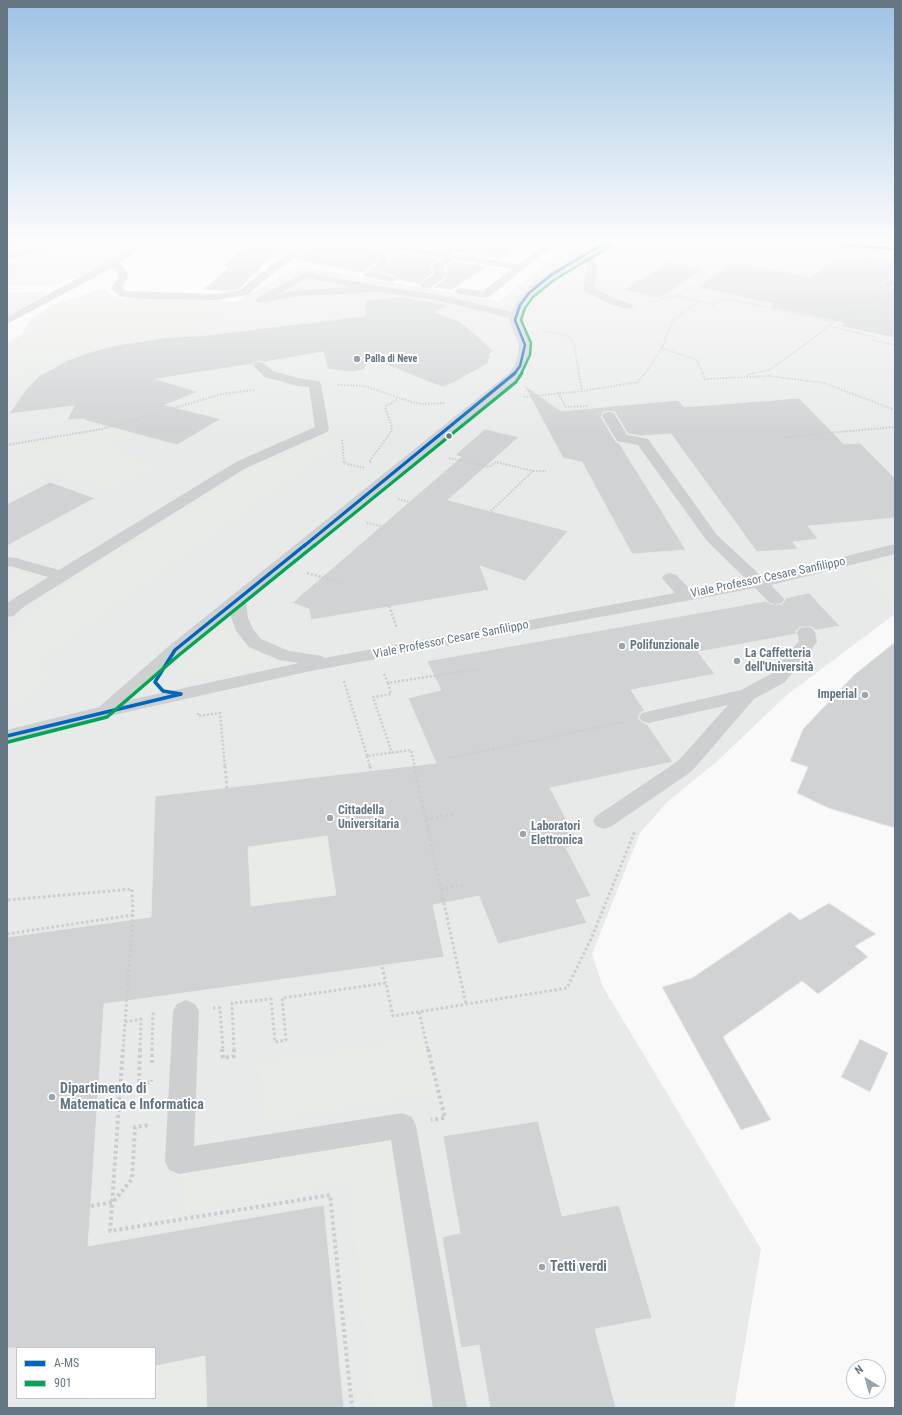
<!DOCTYPE html>
<meta charset="utf-8">
<style>
body{margin:0}
#map{position:relative;width:902px;height:1415px;overflow:hidden;background:#f9f9f9;font-family:"Roboto Condensed",sans-serif}
canvas{display:block}
.frame{position:absolute;inset:0;border:8px solid #657683;pointer-events:none}
.legend{position:absolute;left:16px;top:1347px;width:140px;height:52px;box-sizing:border-box;background:#fff;border:1px solid #c1c8cd;margin:0;padding:5px 7px;list-style:none;font-size:12px;color:#657683}
.legend li{display:flex;align-items:center;gap:8px;height:20px}
.legend b{width:20px;border:1px solid #c1c8cd}
.north{position:absolute;left:846px;top:1359px;width:40px;height:40px;box-sizing:border-box;background:#fff;border:1px solid #c1c8cd;border-radius:50%;rotate:323deg;font-size:11px;font-weight:700;line-height:16px;text-align:center;color:#657683}
.north::after{content:'';display:block;margin:auto;width:14px;height:18px;background:#99a4ac;clip-path:polygon(50% 0,100% 100%,50% 72%,0 100%)}
</style>
<div id="map">
<canvas width="902" height="1415"></canvas>
<div class="frame"></div>
<ul class="legend">
<li><b style="height:5px;background:#0065bd"></b>A-MS</li>
<li><b style="height:5px;background:#00a651"></b>901</li>
</ul>
<div class="north">N</div>
</div>
<script>
const ctx = document.querySelector('canvas').getContext('2d');
ctx.lineJoin = 'round';
function fill(path, color) { ctx.fillStyle = color; ctx.fill(path, 'evenodd'); }
const poly = rows => new Path2D(rows.map(r => 'M' + r).join(''));
function stroke(path, color, width, dash) { ctx.strokeStyle = color; ctx.lineWidth = width; ctx.lineCap = dash ? 'butt' : 'round'; ctx.setLineDash(dash || []); ctx.stroke(path); }
function drawText(font, color, halo, rows, align = 'center') {
  ctx.font = font + ' "Roboto Condensed",sans-serif'; ctx.lineWidth = 4; ctx.setLineDash([]); ctx.textBaseline = 'middle'; ctx.strokeStyle = halo; ctx.fillStyle = color; for (const [text, x, y, turn = 0] of rows) {
    ctx.save(); ctx.translate(x, y); ctx.rotate((+turn || 0) * Math.PI / 180); ctx.textAlign = isNaN(turn) ? turn : align; if (halo) ctx.strokeText(text, 0, 0); ctx.fillText(text, 0, 0); ctx.restore();
  }
}
fill(poly([
 [575,241,702,241,717,242,719,241,755,241,895,253,895,614,787,695,715,763,666,803,640,833,592,954,603,987,761,1249,734,1408,7,1408,7,344,22,334,31,320,52,305,106,288,107,292,118,298,237,301,298,266,499,301],
 [17,1348,155,1348,155,1398,17,1398]
]), '#e8e9e9');
fill(poly([
 [86,241,141,241,85,275,48,286,7,286,7,262],
 [7,292,45,292,48,293,48,295,7,317],
 [96,294,208,309,241,321,198,330,135,338,87,347,32,372,7,396,7,349,36,329,56,306],
 [266,393,238,401,226,411,191,410,107,448,156,466,114,488,47,473,7,492,7,446,75,439,233,397],
 [333,437,337,439,335,443,320,457,33,665,56,675,7,712,7,638,48,599,117,553,253,469,297,448,324,438],
 [895,561,895,604,862,571],
 [19,570,40,579,7,596,7,573],
 [229,626,235,637,268,658,263,662,202,677,191,676,183,670,185,661],
 [327,836,336,895,251,906,248,847],
 [425,1037,438,1092,262,1123,259,1063],
 [392,1138,423,1408,373,1408,348,1183,182,1210,182,1170],
 [205,1356,207,1408,81,1408,82,1398,155,1398,155,1366]
]), '#e8ebe6');
const building = poly([
 [252,241,299,241,282,257,274,255,239,289,226,291,204,289,229,267,223,266,252,241],
 [312,241,348,241,349,244,353,245,382,250,375,264,362,273,295,259,312,241],
 [408,241,455,241,439,249,405,245,408,241],
 [468,241,527,241,499,259,454,252,467,244,468,241],
 [395,252,440,259,431,265,432,273,419,284,397,280,395,276,381,272,386,269,389,260,395,252],
 [864,257,895,263,895,276,884,282,883,284,884,288,889,289,895,287,895,338,840,326,844,323,770,307,774,304,697,287,734,262,810,277,835,259,856,263,864,257],
 [455,261,487,267,451,290,434,287,445,279,447,275,446,268,455,261],
 [669,262,705,269,659,298,623,290,669,262],
 [403,297,449,305,435,312,461,322,473,332,493,351,489,355,491,357,488,359,489,363,453,383,442,387,369,358,364,370,351,372,328,369,323,352,264,362,259,361,253,364,156,379,198,392,165,405,221,419,177,445,84,420,85,419,67,420,74,406,9,414,27,388,39,376,68,360,91,352,116,345,170,337,199,336,365,316,365,300,403,297],
 [524,385,561,411,678,400,684,407,799,398,844,444,860,443,895,478,895,518,808,526,818,539,793,542,798,549,757,552,671,434,641,436,628,434,615,412,609,411,603,412,601,417,616,442,619,443,686,550,632,554,582,462,563,458,524,385],
 [485,429,519,437,448,500,568,531,525,581,480,566,489,590,311,620,309,609,292,603,461,457,455,455,485,429],
 [50,482,95,498,7,546,7,504,50,482],
 [809,593,840,626,816,630,812,627,800,627,796,631,796,634,698,652,715,674,631,690,645,711,641,712,638,718,642,722,647,724,673,762,550,788,580,845,566,848,591,896,576,900,587,923,498,944,479,896,433,905,444,957,104,1004,88,1246,324,1205,344,1408,207,1408,205,1356,155,1366,155,1348,7,1348,7,937,151,917,155,796,436,763,408,698,441,690,427,661,766,601,770,604,782,604,785,600,785,598,809,593],
 [327,836,336,895,251,906,248,847,327,836],
 [895,642,895,828,828,808,797,793,808,767,790,761,803,729,854,675,895,642],
 [829,903,876,934,855,946,868,957,818,994,802,981,723,1037,771,1120,741,1130,662,987,692,978,790,912,800,920,829,903],
 [860,1039,888,1053,870,1092,841,1077,860,1039],
 [538,1121,562,1216,619,1205,652,1318,595,1329,616,1408,490,1408,479,1345,461,1348,442,1237,460,1233,443,1136,538,1121]
]);
fill(building, '#d0d2d3');
stroke(building, '#e8e8e8', 1);
const primary = poly([
 [794,241,833,241,895,246,895,252,799,244,795,243,794,241]
]);
stroke(primary, '#d5d6d7', 2);
stroke(poly([
 [697,283,678,296,714,305,725,298,833,322],
 [7,289,22,289],
 [873,297,859,308,895,315],
 [647,302,678,296],
 [829,326,875,337,872,340,895,345],
 [543,331,558,333,569,337,574,343,579,374],
 [662,348,697,360,703,374],
 [645,374,662,348,672,321,699,301],
 [750,374,769,370,810,341,841,316,851,314,859,308]
]), '#cbcccd', 1.5, [1, 1]);
stroke(poly([
 [579,373,582,391],
 [703,373,705,379,769,376,824,383,895,410],
 [747,375,754,373],
 [338,385,365,386,411,402,422,404,444,403],
 [558,393,566,407,589,406],
 [524,397,582,391,638,382,645,373],
 [784,437,895,427],
 [342,440,344,463,365,468],
 [7,445,102,429,222,394,254,390],
 [449,458,489,467,496,462,533,471,491,511],
 [371,462,369,462,391,432,392,427,385,407,398,399],
 [533,471,546,471],
 [398,499,409,502],
 [367,523,381,526]
]), '#cbcccd', 2, [1.5, 1.5]);
stroke(poly([
 [307,573,346,584],
 [389,606,397,628],
 [384,674,388,683,478,669],
 [344,681,367,756,411,750,415,767],
 [388,683,391,694,373,697,392,753],
 [198,713,198,716,220,713,225,767],
 [367,756,370,767],
 [449,758,625,722]
]), '#cbcccd', 2.5, [2, 2]);
stroke(poly([
 [225,766,227,788],
 [370,766,371,771],
 [414,766,466,1004],
 [426,820,454,813],
 [441,889,463,885],
 [8,900,132,889,133,915,123,1050],
 [7,934,133,915],
 [382,967,386,983],
 [213,1008,220,1008,223,1050],
 [419,1012,428,1050],
 [125,1022,141,1019,140,1050],
 [152,1050,153,1014,157,1013],
 [234,1050,232,1003,271,999,275,1042,286,1040,282,998,386,983,393,1016,567,988,591,939,635,831]
]), '#cbcccd', 3, [2.5, 2.5]);
stroke(poly([
 [123,1049,110,1231,330,1195,352,1408],
 [140,1049,139,1084,151,1082,151,1080],
 [222,1049,223,1058,234,1056,234,1049],
 [428,1049,445,1118,431,1120],
 [152,1063,152,1049],
 [91,1206,113,1202,132,1179,135,1127,150,1125]
]), '#cbcccd', 4, [3, 3]);
fill(poly([
 [64,241,79,241,77,243,7,260,7,254,64,241],
 [143,241,156,241,154,243,142,247,119,263,128,272,127,279,122,287,126,291,217,294,240,290,271,265,286,256,292,248,301,241,311,241,299,252,293,260,279,269,247,295,217,300,143,299,123,297,119,296,111,288,117,279,118,273,112,268,7,324,7,317,109,261,136,243,143,241],
 [349,241,369,241,390,244,396,241,407,241,406,243,401,246,439,251,457,241,467,241,466,243,450,253,519,264,549,241,559,241,489,297,485,298,459,294,454,291,459,288,483,291,512,269,394,250,388,259,385,269,377,273,395,277,396,279,395,281,391,282,364,276,363,274,376,265,378,259,385,249,353,244,350,243,349,241],
 [602,241,613,241,591,257,598,266,594,288,618,300,632,304,633,306,632,308,628,309,610,304,584,291,583,289,588,266,584,261,555,277,533,295,525,305,521,320,531,345,530,354,526,366,516,380,246,601,248,618,253,629,261,639,289,651,316,655,322,656,324,658,675,593,662,578,664,575,670,573,676,575,691,590,747,580,707,541,638,445,617,441,602,416,604,413,609,412,614,413,627,435,648,439,717,535,762,577,895,544,895,554,771,585,784,599,782,603,776,604,770,603,755,588,306,672,114,715,7,742,7,730,99,707,169,646,508,374,514,366,518,354,519,345,509,320,510,318,435,300,378,292,300,296,261,303,257,302,256,300,257,298,306,272,378,286,435,294,512,312,515,305,525,291,547,273,576,257,570,255,568,253,570,251,573,250,583,253,602,241],
 [307,278,353,287,300,290,281,293,307,278],
 [230,614,236,631,249,647,279,660,299,663,129,700,181,654,230,614],
 [895,277,895,285,889,288,885,287,884,285,885,283,895,277],
 [259,362,263,363,273,371,298,378,319,381,321,384,329,429,327,432,246,468,25,606,13,616,7,617,7,603,48,577,10,566,7,567,7,557,16,558,59,570,236,462,315,427,309,387,297,386,265,377,253,366,255,363,259,362],
 [806,627,812,628,815,632,817,642,814,646,785,682,754,699,692,771,612,826,604,829,596,826,593,821,596,816,678,761,728,705,649,723,642,721,639,717,642,713,741,690,771,674,799,641,797,632,800,628,806,627],
 [186,1000,195,1004,199,1011,194,1146,402,1113,412,1117,416,1126,467,1408,433,1408,391,1140,179,1174,169,1170,165,1161,173,1011,177,1004,186,1000]
]), '#cecfd0');
fill(poly([
 [452,254,456,255,458,257,444,267,446,275,444,278,430,288,422,288,420,285,422,282,434,274,432,266,434,264,452,254]
]), '#cecfd0');
fill(primary, '#e1e2e2');
stroke(poly([
 [799,241,895,249],
 [514,374,520,366,525,345,515,320,520,305,529,293,551,275,608,241]
]), '#0065bd', 2.5);
stroke(poly([
 [304,546,515,373]
]), '#0065bd', 3);
stroke(poly([
 [181,694,163,691,155,682,175,650,305,545],
 [7,736,181,694]
]), '#0065bd', 3.5);
stroke(poly([
 [521,374,530,355,531,343,521,320,525,308,533,297,554,280,611,246]
]), '#00a651', 2.5);
stroke(poly([
 [314,546,516,382,522,373]
]), '#00a651', 3);
stroke(poly([
 [8,742,107,717,179,655,315,545]
]), '#00a651', 3.5);
const sky = ctx.createLinearGradient(0, 0, 0, 439);
sky.addColorStop(0, '#9dc2e2');
sky.addColorStop(0.55, '#fcfcfc');
sky.addColorStop(1, '#fcfcfc00');
ctx.fillStyle = sky;
ctx.fillRect(0, 0, 902, 439);
for (const [x, y, r, color] of [
 [357,359,4,"#99a4ac"],
 [449,436,3.5,"#657683"],
 [622,646,4,"#99a4ac"],
 [737,661,4,"#99a4ac"],
 [865,695,4,"#99a4ac"],
 [330,818,4,"#99a4ac"],
 [523,834,4,"#99a4ac"],
 [52,1097,4,"#99a4ac"],
 [542,1267,4,"#99a4ac"]
]) { const dot = new Path2D(); dot.arc(x, y, r, 0, 2 * Math.PI); ctx.fillStyle = color; ctx.fill(dot); stroke(dot, '#fff', 1.5); }
drawText('bold 10px', '#657683', '#fff', [
 ["Palla di Neve",365,359]
], 'left');
drawText('12px', '#657683', '#fff', [
 ["Viale Professor Cesare Sanfilippo",768,578,-12],
 ["Viale Professor Cesare Sanfilippo",451,640,-11]
]);
drawText('bold 12px', '#657683', '#fff', [
 ["Polifunzionale",630,646],
 ["La Caffetteria",745,654],
 ["dell'Università",745,668],
 ["Imperial",857,695,"right"],
 ["Cittadella",338,811],
 ["Universitaria",338,825],
 ["Laboratori",531,827],
 ["Elettronica",531,841]
], 'left');
drawText('bold 14px', '#657683', '#fff', [
 ["Dipartimento di",60,1089],
 ["Matematica e Informatica",60,1105],
 ["Tetti verdi",550,1267]
], 'left');
</script>
